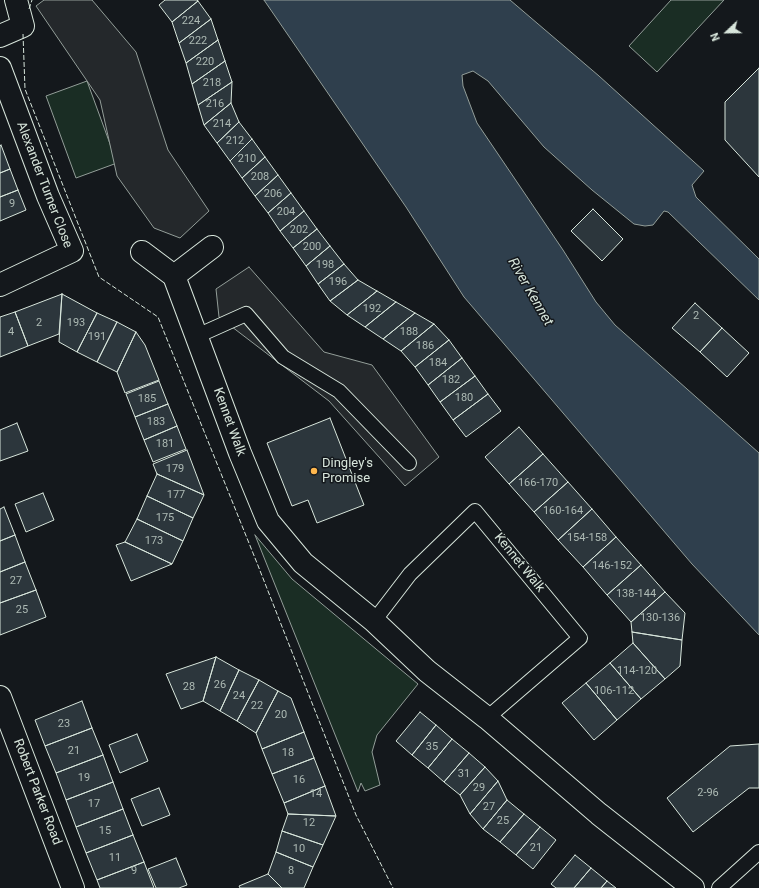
<!DOCTYPE html>
<style>
body{margin:0}
#map{position:relative;width:759px;height:888px;overflow:hidden;background:#14181c;font-family:Roboto,sans-serif}
canvas{display:block}
.north{position:absolute;left:707px;top:12px;width:40px;height:40px;-webkit-text-stroke:3px #14181c;paint-order:stroke;rotate:248deg;font-size:11px;font-weight:700;line-height:16px;text-align:center;color:#d8e6dc}
.north::after{content:'';display:block;margin:auto;width:14px;height:18px;background:#d8e6dc;clip-path:polygon(50% 0,100% 100%,50% 72%,0 100%)}
</style>
<div id="map">
<canvas width="759" height="888"></canvas>
<div class="north">N</div>
</div>
<script>
const ctx = document.querySelector('canvas').getContext('2d');
ctx.lineJoin = 'round';
function fill(path, color) { ctx.fillStyle = color; ctx.fill(path, 'evenodd'); }
const poly = rows => new Path2D(rows.map(r => 'M' + r).join(''));
function stroke(path, color, width, dash) { ctx.strokeStyle = color; ctx.lineWidth = width; ctx.lineCap = dash ? 'butt' : 'round'; ctx.setLineDash(dash || []); ctx.stroke(path); }
function drawText(font, color, halo, rows, align = 'center') {
  ctx.font = font + ' Roboto,sans-serif'; ctx.lineWidth = 3; ctx.setLineDash([]); ctx.textBaseline = 'middle'; ctx.strokeStyle = halo; ctx.fillStyle = color; for (const [text, x, y, turn = 0] of rows) {
    ctx.save(); ctx.translate(x, y); ctx.rotate((+turn || 0) * Math.PI / 180); ctx.textAlign = isNaN(turn) ? turn : align; if (halo) ctx.strokeText(text, 0, 0); ctx.fillText(text, 0, 0); ctx.restore();
  }
}
const green = poly([
 [671,0,724,0,657,72,629,46,671,0],
 [87,81,117,163,76,178,46,96,87,81],
 [255,535,292,579,418,684,377,735,372,752,380,785,365,791,361,783,358,792,255,535]
]);
fill(green, '#1a2d24');
stroke(green, '#939e99', 1);
const parking = poly([
 [44,0,92,0,136,52,168,150,209,211,180,238,154,228,117,176,100,100,36,6,44,0],
 [249,267,324,352,372,365,439,457,405,486,329,401,219,317,216,289,249,267]
]);
fill(parking, '#24282b');
stroke(parking, '#939e99', 1);
const water = poly([
 [264,0,510,0,599,76,704,171,692,185,696,197,759,259,759,300,668,212,664,211,653,225,645,226,634,224,592,190,544,147,488,81,473,71,462,75,463,86,477,123,563,250,596,302,615,325,759,453,759,635,692,564,464,297,406,207,264,0]
]);
fill(water, '#2f3f4d');
stroke(water, '#939e99', 1);
const building = poly([
 [165,0,197,0,198,1,172,22,159,5,165,0],
 [198,1,211,19,179,43,172,22,198,1],
 [211,19,218,40,186,63,179,43,211,19],
 [218,40,225,61,192,84,186,63,218,40],
 [225,61,232,82,198,105,192,84,225,61],
 [759,68,759,177,725,140,725,102,759,68],
 [232,82,231,103,204,125,198,105,232,82],
 [231,103,239,122,217,143,204,125,231,103],
 [239,122,252,139,230,161,217,143,239,122],
 [252,139,265,157,242,178,230,161,252,139],
 [1,145,10,169,0,173,0,146,1,145],
 [265,157,278,175,255,196,242,178,265,157],
 [10,169,18,190,0,197,0,173,10,169],
 [278,175,291,193,268,213,255,196,278,175],
 [18,190,26,210,0,221,0,197,18,190],
 [291,193,304,211,280,231,268,213,291,193],
 [593,209,623,239,602,261,571,231,593,209],
 [304,211,317,229,293,248,280,231,304,211],
 [317,229,330,246,306,266,293,248,317,229],
 [330,246,344,264,318,284,306,266,330,246],
 [344,264,358,280,330,301,318,284,344,264],
 [358,280,377,291,347,315,330,301,358,280],
 [377,291,396,302,365,327,347,315,377,291],
 [62,294,59,334,28,346,15,312,62,294],
 [62,294,97,313,77,352,59,342,62,294],
 [396,302,415,313,383,339,365,327,396,302],
 [695,303,722,328,700,352,672,328,695,303],
 [15,312,28,346,0,357,0,317,15,312],
 [97,313,117,322,97,362,77,352,97,313],
 [415,313,434,324,401,351,383,339,415,313],
 [117,322,136,332,117,372,97,362,117,322],
 [434,324,449,340,415,367,401,351,434,324],
 [722,328,749,353,727,377,700,352,722,328],
 [136,332,145,345,159,380,125,393,117,372,136,332],
 [449,340,462,358,428,385,415,367,449,340],
 [462,358,475,376,440,402,428,385,462,358],
 [475,376,488,394,453,420,440,402,475,376],
 [159,381,168,404,135,417,126,394,159,381],
 [488,394,501,411,466,437,453,420,488,394],
 [168,404,177,426,144,440,135,417,168,404],
 [330,418,364,505,317,523,308,500,292,506,267,443,330,418],
 [17,423,28,451,0,461,0,430,17,423],
 [177,426,186,449,153,462,144,440,177,426],
 [519,427,543,454,509,484,485,457,519,427],
 [187,450,204,495,157,474,153,464,187,450],
 [543,454,568,482,534,512,509,484,543,454],
 [157,474,204,495,193,518,147,496,157,474],
 [568,482,592,509,558,540,534,512,568,482],
 [43,493,54,520,26,532,15,504,43,493],
 [147,496,193,518,183,541,137,519,147,496],
 [4,507,15,535,0,541,0,509,4,507],
 [592,509,616,537,583,567,558,540,592,509],
 [137,519,183,541,172,564,125,542,137,519],
 [15,535,25,562,0,572,0,541,15,535],
 [616,537,641,565,607,595,583,567,616,537],
 [125,542,172,564,131,581,116,545,125,542],
 [25,562,36,590,0,603,0,572,25,562],
 [641,565,665,592,631,622,607,595,641,565],
 [36,590,46,617,0,635,0,603,36,590],
 [665,592,685,613,682,640,632,632,631,622,665,592],
 [632,632,682,640,680,666,665,679,633,643,632,632],
 [633,643,665,679,641,699,610,663,633,643],
 [216,657,239,670,220,711,203,701,216,657],
 [216,657,203,701,181,709,166,674,216,657],
 [610,663,641,699,617,720,586,683,610,663],
 [239,670,259,680,237,721,220,711,239,670],
 [259,680,278,691,256,733,237,721,259,680],
 [586,683,617,720,594,740,562,703,586,683],
 [278,691,291,698,304,732,262,749,256,733,278,691],
 [82,701,92,728,45,746,35,720,82,701],
 [420,712,436,725,412,755,396,741,420,712],
 [436,725,452,739,428,768,412,755,436,725],
 [92,728,103,755,56,773,45,746,92,728],
 [304,732,314,758,272,774,262,749,304,732],
 [137,734,148,761,120,773,109,745,137,734],
 [452,739,469,753,444,782,428,768,452,739],
 [759,744,759,788,749,788,693,832,667,798,730,746,759,744],
 [469,753,485,767,460,795,444,782,469,753],
 [103,755,113,782,66,800,56,773,103,755],
 [314,758,325,786,284,803,272,774,314,758],
 [485,767,498,781,470,814,460,795,485,767],
 [498,781,507,800,483,829,470,814,498,781],
 [113,782,123,809,76,827,66,800,113,782],
 [325,786,336,816,288,814,284,803,325,786],
 [159,788,170,815,142,826,131,799,159,788],
 [507,800,524,814,500,842,483,829,507,800],
 [123,809,133,835,86,853,76,827,123,809],
 [288,814,336,816,323,845,282,831,288,814],
 [524,814,540,827,516,855,500,842,524,814],
 [540,827,556,840,533,869,516,855,540,827],
 [282,831,323,845,313,867,276,852,282,831],
 [133,835,144,862,97,880,86,853,133,835],
 [276,852,313,867,304,888,282,888,268,874,276,852],
 [575,855,591,868,574,888,556,888,551,884,575,855],
 [176,858,187,885,179,888,156,888,148,869,176,858],
 [144,862,154,888,100,888,97,880,144,862],
 [591,868,607,881,601,888,574,888,591,868],
 [268,874,282,888,240,888,239,886,268,874],
 [607,881,616,888,601,888,607,881]
]);
fill(building, '#2c363c');
stroke(building, '#d8e6dc', 1);
const service = poly([
 [197,336,246,314,283,357,339,391,409,463],
 [374,621,410,574,475,511,580,638,487,718],
 [719,888,759,852]
]);
const minor = poly([
 [0,36,23,26,16,0],
 [0,68,48,196,72,251,0,285],
 [142,252,174,276,240,453,268,521,303,563,374,621,427,671,487,718,599,814,693,888],
 [174,276,212,247],
 [0,697,73,888]
]);
stroke(service, '#d8e6dc', 16);
stroke(minor, '#d8e6dc', 24);
stroke(service, '#14181c', 14);
stroke(minor, '#14181c', 22);
stroke(poly([
 [29,9,32,0],
 [23,34,25,89,99,277,158,317,257,563,356,815,393,888]
]), '#d8e6dc', 1, [5, 2]);
for (const [x, y, r, color] of [
 [314,471,4,"#ffb74d"]
]) { const dot = new Path2D(); dot.arc(x, y, r, 0, 2 * Math.PI); ctx.fillStyle = color; ctx.fill(dot); stroke(dot, '#14181c', 1.5); }
drawText('11px', '#adbab4', null, [
 ["224",191,21],
 ["222",198,41],
 ["220",205,62],
 ["218",212,83],
 ["216",215,104],
 ["214",222,124],
 ["212",235,141],
 ["210",247,159],
 ["208",260,177],
 ["206",273,194],
 ["9",12,204],
 ["204",286,212],
 ["202",299,230],
 ["200",312,247],
 ["198",325,265],
 ["196",338,282],
 ["192",372,309],
 ["2",696,316],
 ["2",39,323],
 ["193",76,323],
 ["4",11,332],
 ["188",409,332],
 ["191",97,337],
 ["186",425,346],
 ["184",438,363],
 ["182",451,380],
 ["180",464,398],
 ["185",147,399],
 ["183",156,422],
 ["181",165,444],
 ["179",175,469],
 ["166-170",538,483],
 ["177",176,495],
 ["160-164",563,511],
 ["175",165,518],
 ["154-158",587,538],
 ["173",154,541],
 ["146-152",612,566],
 ["27",16,581],
 ["138-144",636,594],
 ["25",22,610],
 ["130-136",660,618],
 ["114-120",637,671],
 ["26",220,685],
 ["28",189,687],
 ["106-112",614,691],
 ["24",239,696],
 ["22",257,706],
 ["20",281,715],
 ["23",64,724],
 ["35",432,747],
 ["21",74,751],
 ["18",288,753],
 ["31",464,774],
 ["19",84,778],
 ["16",299,780],
 ["29",479,788],
 ["2-96",708,793],
 ["14",316,794],
 ["17",94,804],
 ["27",489,807],
 ["25",503,821],
 ["12",309,823],
 ["15",105,831],
 ["21",536,848],
 ["10",299,849],
 ["11",115,858],
 ["9",134,871],
 ["8",291,871]
]);
drawText('13px', '#d8e6dc', '#14181c', [
 ["Alexander Turner Close",44,185,69],
 ["Kennet Walk",229,422,70],
 ["Kennet Walk",519,563,51],
 ["Robert Parker Road",37,792,69]
]);
drawText('13px', '#d8e6dc', '#14181c', [
 ["Dingley's",322,464],
 ["Promise",322,479]
], 'left');
drawText('italic 14px', '#d8e6dc', '#14181c', [
 ["River Kennet",530,292,60]
]);
</script>
